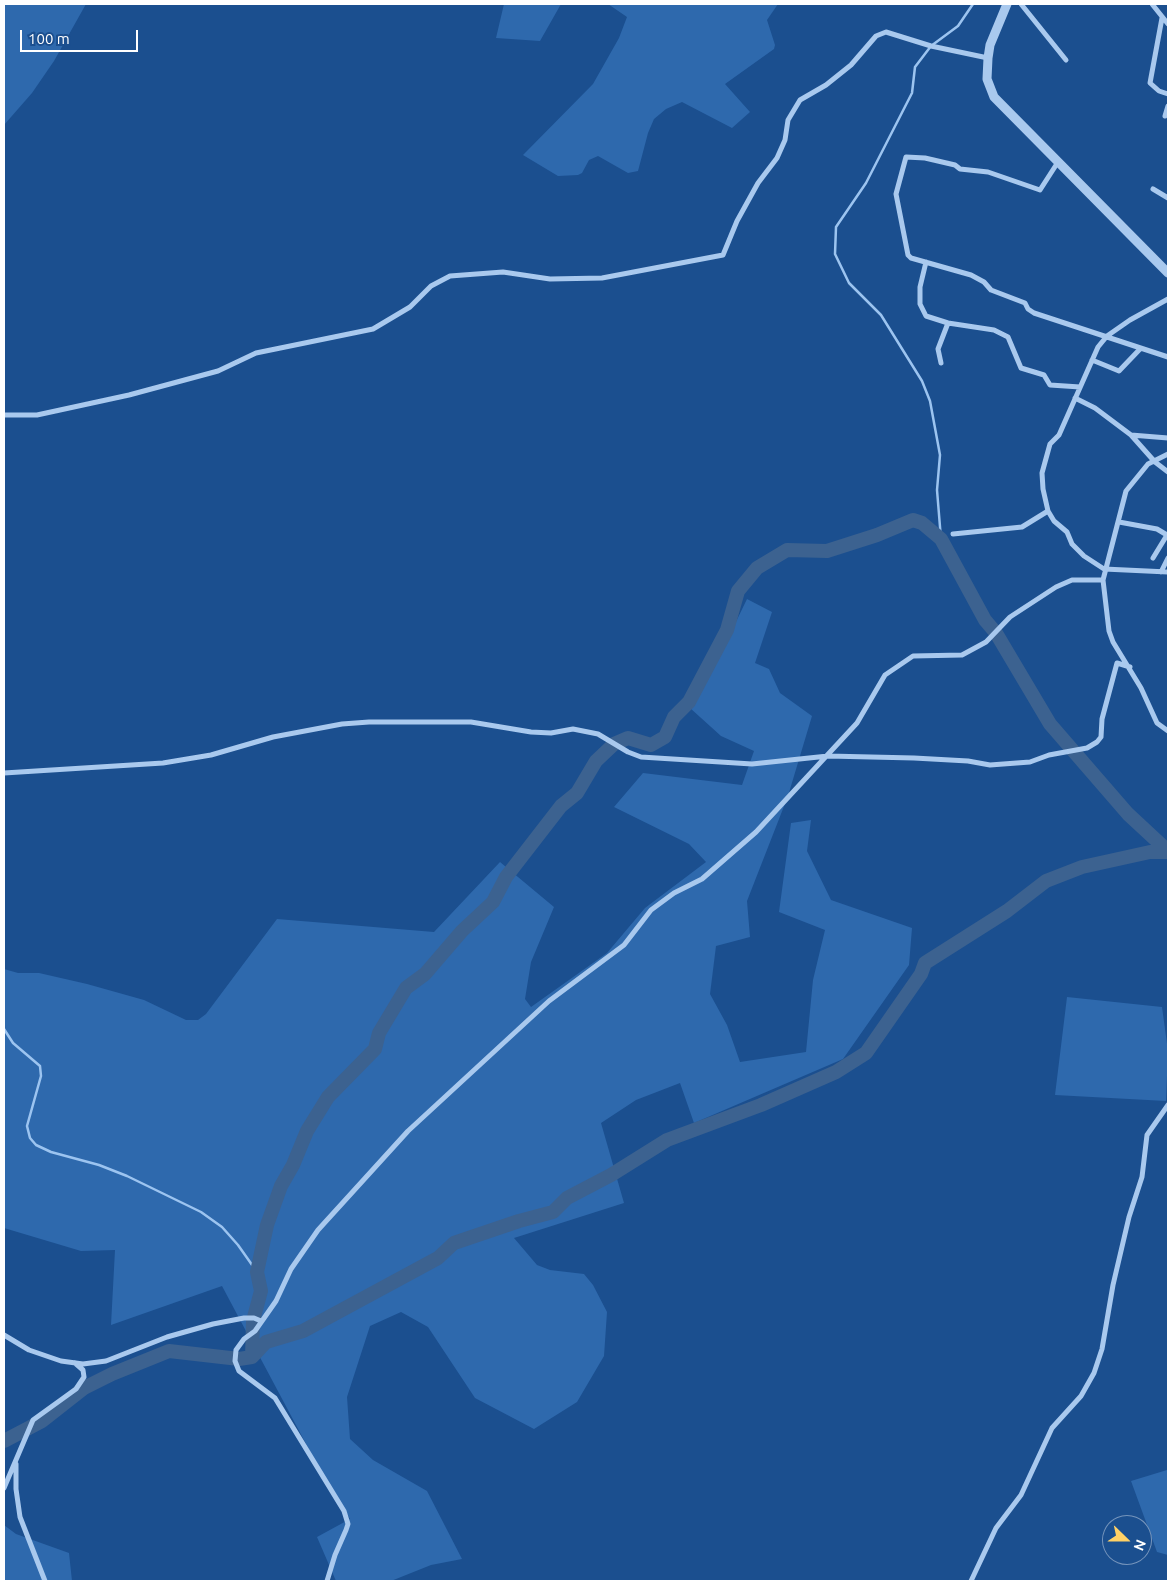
<!DOCTYPE html>
<style>
body{margin:0}
#map{position:relative;width:1172px;height:1585px;overflow:hidden;background:#1b4f8f;font-family:Ubuntu,sans-serif}
canvas{display:block}
.frame{position:absolute;inset:0;border:5px solid #fff;pointer-events:none}
.north{position:absolute;left:1102px;top:1515px;width:50px;height:50px;box-sizing:border-box;background:#1b4f8f;border:1px solid #7695bc;border-radius:50%;rotate:112deg;font-size:14px;font-weight:700;line-height:20px;text-align:center;color:#fff}
.north::after{content:'';display:block;margin:auto;width:18px;height:22px;background:#ffd166;clip-path:polygon(50% 0,100% 100%,50% 72%,0 100%)}
.scale{position:absolute;left:20px;top:30px;width:118px;height:22px;box-sizing:border-box;border:2px solid #fff;border-top:0;padding-left:6px;font-size:15px;line-height:18px;white-space:nowrap;color:#fff;-webkit-text-stroke:4px #1b4f8f;paint-order:stroke}
</style>
<div id="map">
<canvas width="1172" height="1585"></canvas>
<div class="frame"></div>
<div class="north">N</div>
<div class="scale">100 m</div>
</div>
<script>
const ctx = document.querySelector('canvas').getContext('2d');
ctx.lineJoin = 'round';
function fill(path, color) { ctx.fillStyle = color; ctx.fill(path, 'evenodd'); }
const poly = rows => new Path2D(rows.map(r => 'M' + r).join(''));
function stroke(path, color, width, dash) { ctx.strokeStyle = color; ctx.lineWidth = width; ctx.lineCap = dash ? 'butt' : 'round'; ctx.setLineDash(dash || []); ctx.stroke(path); }
fill(poly([
 [4,4,86,4,54,61,32,93,4,125],
 [504,4,561,4,540,41,496,38],
 [608,4,778,4,767,20,775,45,774,49,725,84,750,112,732,128,682,102,666,109,654,119,648,133,638,171,628,173,598,156,589,160,582,173,578,175,558,176,523,155,593,84,619,38,627,17],
 [747,599,772,612,755,663,769,669,780,693,812,716,788,796,747,901,750,937,716,946,710,994,727,1025,740,1062,806,1052,813,980,825,930,779,912,791,823,811,820,807,851,831,900,912,928,909,965,843,1059,694,1123,680,1083,636,1100,601,1123,624,1203,514,1238,537,1265,550,1270,584,1274,593,1285,607,1312,604,1356,577,1402,534,1429,475,1398,428,1327,401,1312,370,1326,347,1397,350,1439,373,1460,427,1491,462,1559,431,1565,391,1581,336,1581,317,1537,350,1519,313,1457,222,1286,111,1325,115,1250,81,1251,4,1228,4,969,18,973,39,973,87,984,144,1000,186,1020,198,1020,206,1014,277,919,434,932,500,862,554,907,531,962,525,999,531,1007,607,953,645,908,706,862,689,844,614,807,643,773,742,785,754,751,721,736,690,708,717,661],
 [1067,997,1162,1007,1168,1051,1166,1101,1055,1095],
 [1168,1467,1168,1555,1157,1552,1131,1481,1167,1470],
 [4,1525,16,1534,69,1553,72,1581,4,1581]
]), '#2e69ad');
stroke(poly([
 [941,539,937,490,940,455,930,401,922,381,881,315,849,283,835,254,836,227,866,183,912,93,915,67,931,46,958,26,973,4],
 [4,1029,13,1043,40,1066,41,1076,27,1126,30,1138,36,1145,51,1152,99,1165,127,1176,201,1212,222,1227,238,1245,257,1272]
]), '#9cc4f0', 2.5);
stroke(poly([
 [252,1357,253,1321,261,1291,257,1272,267,1225,281,1186,293,1165,307,1131,328,1097,375,1049,379,1033,406,988,425,974,462,931,493,902,506,877,561,806,577,793,596,761,614,744,628,738,651,745,665,737,674,717,689,702,727,630,738,591,757,568,787,550,827,551,877,535,913,520,922,523,941,539,985,620,996,633,1050,724,1128,814,1168,851],
 [4,1441,42,1421,84,1388,112,1374,169,1351,239,1359,252,1357,266,1342,303,1331,438,1258,454,1243,519,1221,553,1212,567,1198,611,1175,667,1140,761,1105,836,1072,866,1053,921,974,925,963,1007,911,1046,881,1082,867,1150,852,1168,852]
]), '#3c6290', 14);
stroke(poly([
 [1021,4,1066,60],
 [1152,4,1168,24],
 [1162,18,1150,83,1159,91,1168,94],
 [1165,116,1168,106],
 [1058,162,1040,190,988,172,960,169,955,165,925,158,906,157,896,194,908,255,911,258,971,275,984,282,991,290,1025,303,1028,309,1034,313,1168,357],
 [1153,189,1168,198],
 [926,262,920,287,920,304,926,316,948,323,994,330,1008,337,1021,368,1044,375,1050,385,1080,387],
 [1168,299,1130,320,1107,336,1098,347,1059,435,1050,444,1042,473,1043,489,1048,511,1054,521,1067,532,1072,544,1084,556,1104,569,1168,572],
 [1092,360,1119,371,1140,349],
 [941,363,938,349,948,323],
 [1075,398,1095,408,1131,435,1168,438],
 [4,415,37,415,129,395,218,371,256,353,373,329,410,307,431,286,450,276,503,272,550,279,602,278,723,255,737,221,758,183,777,158,785,140,788,120,800,100,826,85,851,65,876,36,886,32,931,46,988,58],
 [1131,435,1155,462,1168,472],
 [1168,454,1148,464,1126,491,1103,580,1109,631,1113,642,1141,688,1157,723,1168,731],
 [1119,522,1157,529,1167,535,1153,558],
 [953,534,1022,527,1048,511],
 [1161,572,1168,558],
 [4,773,163,763,211,755,273,737,342,724,369,722,471,722,531,732,551,733,573,729,598,734,628,752,641,757,752,764,828,756,914,758,968,761,990,765,1030,762,1049,755,1087,748,1097,742,1101,737,1102,719,1117,663,1130,667],
 [4,1335,29,1350,61,1361,83,1364,106,1361,167,1337,213,1324,244,1318,254,1318,261,1321],
 [16,1464,16,1489,20,1517,45,1581],
 [4,1488,33,1420,76,1389,84,1377,83,1370,75,1363],
 [327,1581,335,1555,346,1530,348,1524,344,1511,275,1398,239,1371,235,1361,236,1350,244,1339,255,1331,276,1301,291,1269,318,1230,408,1131,549,1001,624,945,651,910,674,893,702,879,756,832,857,723,885,675,913,656,962,655,986,642,1010,617,1056,587,1072,580,1103,580],
 [971,1581,996,1528,1021,1495,1052,1428,1081,1396,1094,1373,1102,1349,1113,1285,1129,1217,1142,1177,1147,1135,1168,1105]
]), '#a9c9ee', 5);
stroke(poly([
 [1007,4,990,45,988,58,987,79,994,97,1168,273]
]), '#a9c9ee', 9);
</script>
